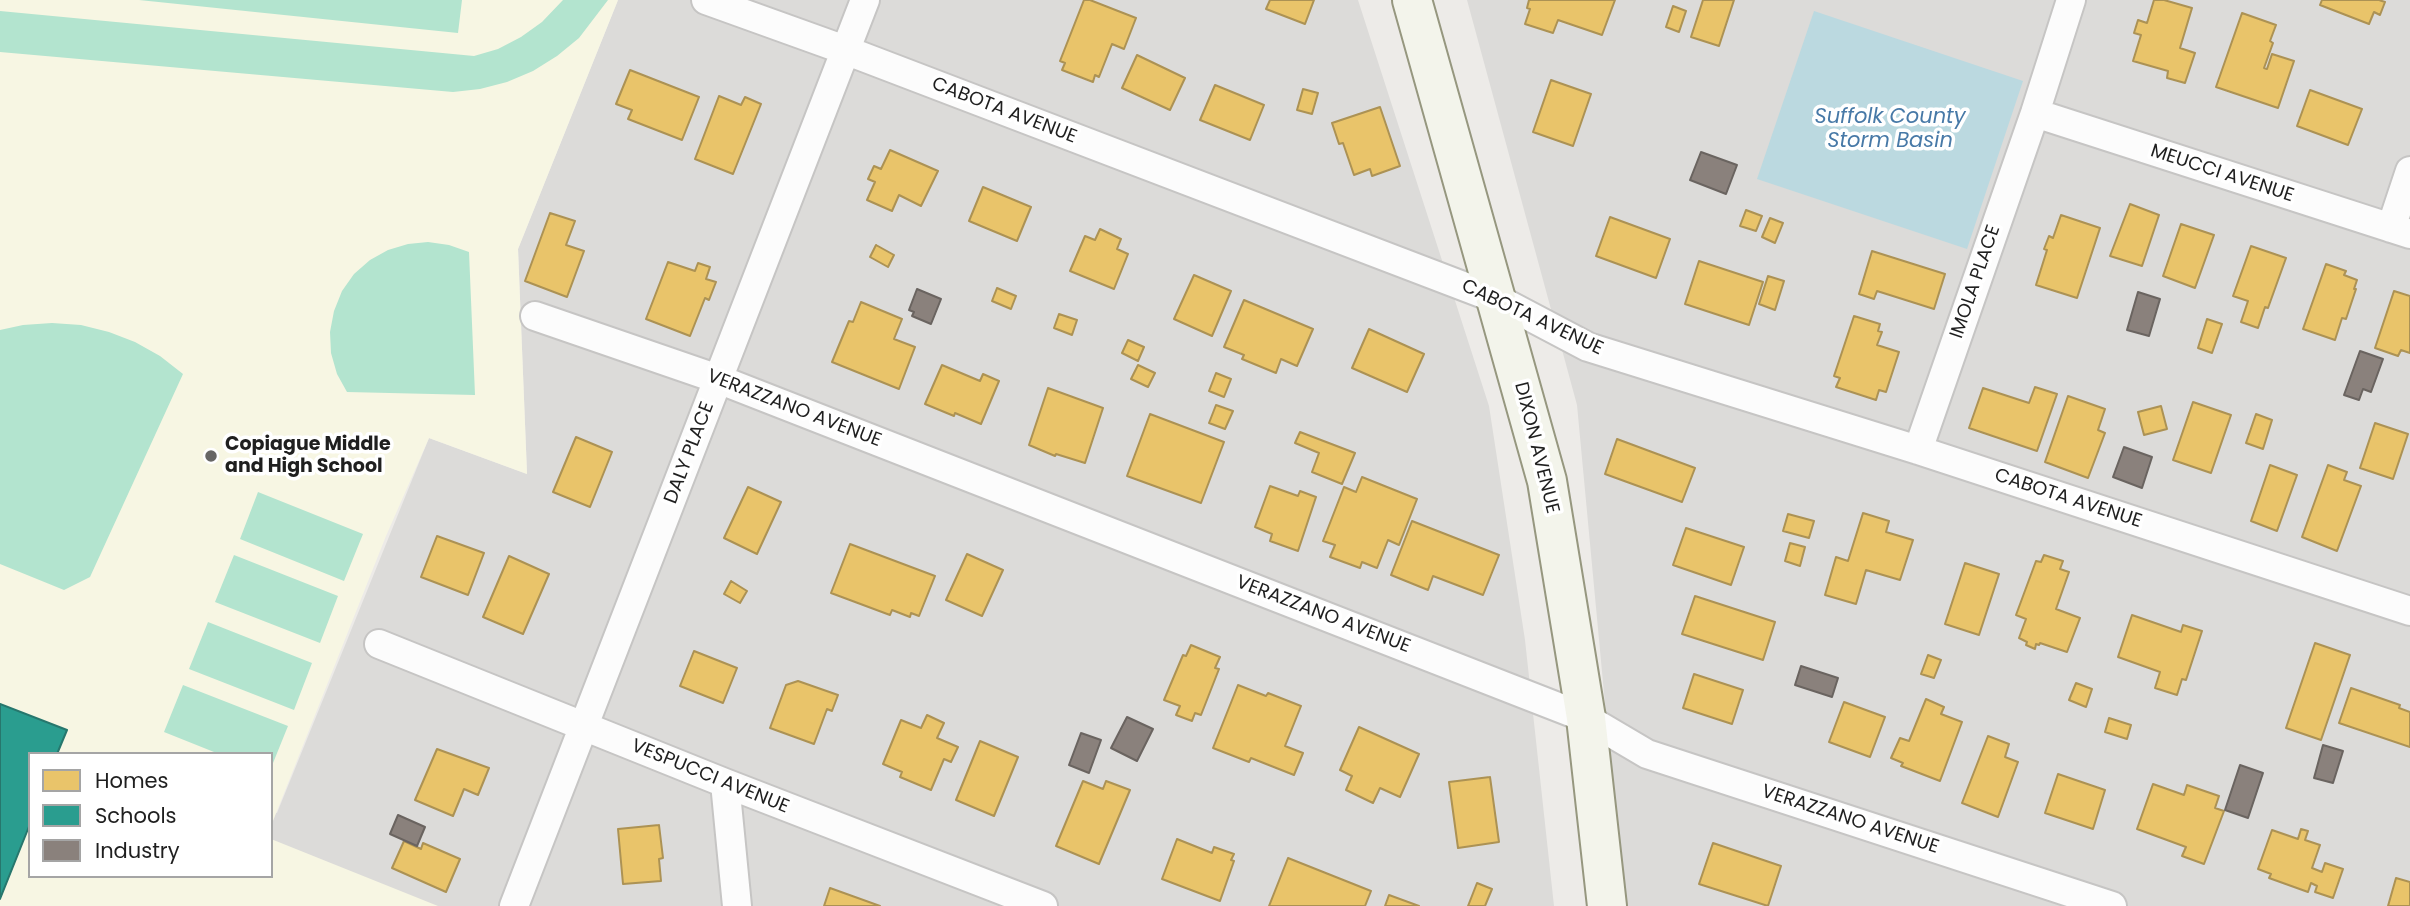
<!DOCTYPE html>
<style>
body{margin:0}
#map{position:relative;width:2410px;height:906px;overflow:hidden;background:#edebe8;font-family:Poppins,sans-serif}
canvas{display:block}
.legend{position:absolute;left:28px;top:752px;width:245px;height:126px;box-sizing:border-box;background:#fff;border:2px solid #a5a5a5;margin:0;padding:9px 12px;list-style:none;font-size:21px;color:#1f1f1f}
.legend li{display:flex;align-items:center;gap:14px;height:35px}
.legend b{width:35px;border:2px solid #a5a5a5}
</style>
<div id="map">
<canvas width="2410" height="906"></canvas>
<ul class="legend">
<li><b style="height:19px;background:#e9c46a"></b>Homes</li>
<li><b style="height:19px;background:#2a9d8f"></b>Schools</li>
<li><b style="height:19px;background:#8a817c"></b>Industry</li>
</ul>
</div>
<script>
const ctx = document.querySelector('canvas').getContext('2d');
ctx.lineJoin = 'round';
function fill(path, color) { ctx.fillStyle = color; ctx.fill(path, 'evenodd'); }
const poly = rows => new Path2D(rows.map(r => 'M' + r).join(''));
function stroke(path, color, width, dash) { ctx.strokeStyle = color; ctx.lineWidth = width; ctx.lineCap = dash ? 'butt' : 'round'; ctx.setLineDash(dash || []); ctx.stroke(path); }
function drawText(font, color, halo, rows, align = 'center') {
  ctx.font = font + ' Poppins,sans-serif'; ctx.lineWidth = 7; ctx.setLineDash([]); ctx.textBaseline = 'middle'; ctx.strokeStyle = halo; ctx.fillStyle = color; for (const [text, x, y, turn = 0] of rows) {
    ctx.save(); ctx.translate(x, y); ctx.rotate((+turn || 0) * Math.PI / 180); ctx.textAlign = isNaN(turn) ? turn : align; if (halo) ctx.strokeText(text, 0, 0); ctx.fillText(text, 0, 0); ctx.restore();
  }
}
fill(poly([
 [618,0,1358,0,1489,406,1525,640,1554,906,0,906,0,899,30,876,271,876,271,811,277,813,429,438,527,474,518,249],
 [1467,0,2410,0,2410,906,1624,906,1577,405]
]), '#dcdbd9');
fill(poly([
 [0,0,618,0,518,249,527,474,429,438,386,536,271,826,271,754,30,754,30,876,271,876,271,839,438,906,0,906]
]), '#f7f6e3');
fill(poly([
 [139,0,462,0,458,33],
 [563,0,608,0,579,38,557,56,533,71,507,82,480,89,453,92,0,52,0,11,474,56,498,49,521,37,542,22],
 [428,242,449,245,469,252,475,395,347,392,337,374,331,353,330,332,334,311,342,291,354,274,370,260,388,250,408,244],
 [52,323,81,325,109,332,135,342,160,356,183,374,90,577,64,590,0,564,0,330,23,325],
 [258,492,363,534,344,581,240,539],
 [234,555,338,596,320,643,215,602],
 [208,622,312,663,294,710,189,669],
 [183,685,288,726,271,768,271,754,219,754,164,732]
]), '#b3e4cf');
fill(poly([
 [1814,11,2023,81,1967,249,1757,179]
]), '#bbd9e0');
const homes = poly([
 [1084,0,1090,0,1136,18,1124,49,1112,44,1099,77,1095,75,1093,82,1062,70,1065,63,1060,61,1084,0],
 [1270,0,1314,0,1305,24,1266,9,1270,0],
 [1529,0,1615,0,1602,35,1558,20,1553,33,1525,24,1530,9,1527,8,1529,0],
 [1703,0,1734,0,1719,46,1691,37,1703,0],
 [2154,0,2164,0,2192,8,2180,48,2195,53,2185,83,2167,78,2168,71,2133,61,2141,35,2134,33,2138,20,2147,23,2154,0],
 [2322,0,2379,0,2385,2,2380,15,2374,12,2369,24,2320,5,2322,0],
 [1673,6,1686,11,1679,32,1666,27,1673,6],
 [2242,13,2276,25,2270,41,2273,43,2264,68,2267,69,2272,54,2294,61,2278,108,2216,87,2242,13],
 [1137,55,1185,78,1170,110,1122,88,1137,55],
 [630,70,699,97,682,140,628,119,632,110,616,104,630,70],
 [1551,80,1591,94,1573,146,1533,132,1551,80],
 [1215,85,1264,105,1250,140,1200,120,1215,85],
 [1303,89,1318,93,1312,114,1297,110,1303,89],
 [2310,90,2362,109,2348,145,2297,126,2310,90],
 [719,96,741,105,745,97,761,104,733,174,695,159,719,96],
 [1380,107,1400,166,1372,176,1370,169,1354,175,1343,143,1339,144,1332,123,1380,107],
 [890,150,938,171,921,206,899,195,892,211,867,200,875,182,868,179,874,166,881,169,890,150],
 [983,187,1031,207,1017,241,969,221,983,187],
 [2130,204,2159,215,2142,266,2110,256,2130,204],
 [1746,210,1762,216,1756,231,1740,226,1746,210],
 [550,213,575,221,566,245,584,251,567,297,525,281,550,213],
 [2061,215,2100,228,2077,298,2036,285,2047,250,2044,249,2049,236,2053,238,2061,215],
 [1610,217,1670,239,1656,278,1596,256,1610,217],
 [1770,218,1783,223,1775,243,1762,237,1770,218],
 [2181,224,2214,235,2195,288,2163,276,2181,224],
 [1100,229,1121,239,1117,249,1128,254,1114,289,1070,271,1085,236,1095,240,1100,229],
 [876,245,894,255,888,267,870,257,876,245],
 [2251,246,2286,258,2268,308,2265,307,2258,328,2241,322,2248,301,2233,296,2251,246],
 [1872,251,1945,274,1934,309,1877,291,1874,299,1859,294,1872,251],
 [1699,261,1763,282,1749,325,1685,304,1699,261],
 [668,262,695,271,698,263,710,267,706,279,716,282,709,300,705,298,690,336,646,319,668,262],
 [2326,264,2346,271,2344,275,2357,280,2354,289,2356,289,2346,319,2342,318,2335,340,2303,329,2326,264],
 [1194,275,1231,291,1212,336,1174,319,1194,275],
 [1768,276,1784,281,1775,310,1759,304,1768,276],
 [997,288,1016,296,1011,309,992,301,997,288],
 [2394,291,2410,296,2410,353,2401,350,2398,356,2375,348,2394,291],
 [1244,300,1313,329,1297,366,1281,359,1276,373,1242,359,1244,355,1224,347,1244,300],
 [861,302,902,319,894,339,915,347,899,389,832,362,849,321,853,322,861,302],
 [1059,314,1077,320,1072,335,1054,328,1059,314],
 [1854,316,1880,324,1878,331,1882,332,1877,345,1899,352,1886,392,1879,390,1876,400,1836,387,1840,378,1834,376,1854,316],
 [2207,319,2222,324,2212,353,2198,348,2207,319],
 [1369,329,1424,354,1407,392,1352,368,1369,329],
 [1128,340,1144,347,1138,361,1122,353,1128,340],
 [942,365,980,381,983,374,999,381,981,424,955,413,954,416,925,404,942,365],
 [1138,365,1155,373,1148,387,1131,379,1138,365],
 [1216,373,1231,379,1224,397,1209,391,1216,373],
 [2035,387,2057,394,2037,451,1969,428,1983,388,2029,403,2035,387],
 [1048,388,1103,408,1085,463,1056,454,1055,456,1029,445,1048,388],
 [2068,396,2105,409,2098,430,2105,433,2088,478,2045,462,2068,396],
 [2193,402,2231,415,2211,473,2173,460,2193,402],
 [1216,405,1233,411,1225,429,1209,423,1216,405],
 [2161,406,2167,429,2144,435,2138,412,2161,406],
 [1150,414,1224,442,1201,503,1127,476,1150,414],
 [2256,414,2272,420,2263,449,2246,443,2256,414],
 [2375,423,2408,434,2393,479,2360,468,2375,423],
 [1300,432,1355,453,1342,484,1312,472,1319,453,1295,443,1300,432],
 [576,437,612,452,590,507,553,492,576,437],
 [1617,439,1695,468,1682,502,1605,474,1617,439],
 [2270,465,2297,475,2277,531,2251,521,2270,465],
 [2328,465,2347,472,2344,480,2361,486,2337,551,2302,537,2328,465],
 [1362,477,1417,499,1399,545,1388,540,1377,568,1362,562,1360,568,1330,557,1335,545,1323,541,1344,487,1356,492,1362,477],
 [1270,486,1298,496,1300,491,1316,497,1298,551,1270,541,1272,534,1255,527,1270,486],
 [748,487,781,502,757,554,724,538,748,487],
 [1863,513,1889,521,1886,532,1913,540,1900,580,1866,570,1856,604,1825,595,1836,557,1848,561,1863,513],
 [1788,514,1814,521,1809,538,1783,531,1788,514],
 [1412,521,1499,555,1483,595,1433,576,1428,590,1391,575,1412,521],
 [1686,528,1744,547,1731,585,1673,565,1686,528],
 [437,536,484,553,468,595,421,577,437,536],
 [1790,543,1805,547,1800,566,1785,561,1790,543],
 [850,544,935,576,919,616,911,613,910,617,892,610,890,615,831,593,850,544],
 [967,554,1003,570,982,616,946,600,967,554],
 [2044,555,2063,561,2060,569,2069,572,2056,609,2080,618,2067,652,2040,643,2039,645,2036,644,2035,649,2026,645,2027,642,2019,638,2026,619,2016,615,2036,561,2041,562,2044,555],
 [509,556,549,574,523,634,483,617,509,556],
 [1965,563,1999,574,1979,635,1945,624,1965,563],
 [731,581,747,591,740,603,724,594,731,581],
 [1695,596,1775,622,1763,660,1682,634,1695,596],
 [2132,615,2181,632,2183,625,2202,631,2186,680,2182,679,2177,695,2155,688,2160,672,2118,657,2132,615],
 [2315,643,2350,655,2321,740,2286,728,2315,643],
 [1191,645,1220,657,1215,668,1219,669,1201,715,1195,713,1192,721,1176,715,1180,706,1164,700,1183,655,1186,656,1191,645],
 [694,651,737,668,723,703,680,686,694,651],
 [1928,655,1941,660,1934,678,1921,674,1928,655],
 [1694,674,1743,690,1732,724,1683,708,1694,674],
 [798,681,838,695,832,711,827,709,814,744,770,728,786,685,798,681],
 [2076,683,2092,689,2086,707,2069,700,2076,683],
 [1238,685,1266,696,1268,693,1301,706,1285,746,1303,753,1294,775,1251,758,1249,762,1213,748,1238,685],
 [2351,688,2400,705,2399,708,2410,712,2410,747,2339,723,2351,688],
 [1926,699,1944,707,1941,714,1962,722,1940,781,1901,766,1903,763,1891,758,1900,738,1909,741,1926,699],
 [1844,702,1885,717,1870,757,1829,742,1844,702],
 [927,715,944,723,937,738,958,747,951,762,944,759,931,790,900,777,902,772,883,764,901,720,921,728,927,715],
 [2109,718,2131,725,2127,739,2105,732,2109,718],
 [1359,727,1419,754,1400,797,1380,788,1373,803,1346,790,1352,776,1340,770,1359,727],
 [1988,736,2009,744,2005,757,2018,762,1998,817,1962,803,1988,736],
 [980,741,1018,757,994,816,956,800,980,741],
 [437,749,489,768,478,795,464,789,453,816,415,800,437,749],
 [2058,774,2105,790,2093,829,2045,813,2058,774],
 [1490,777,1499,842,1458,848,1449,782,1490,777],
 [1083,781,1103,789,1106,781,1130,790,1099,864,1056,846,1083,781],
 [2153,784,2184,795,2187,785,2219,796,2215,808,2224,811,2204,864,2182,856,2186,847,2137,829,2153,784],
 [659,825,663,858,659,859,661,881,623,884,618,829,659,825],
 [2301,829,2308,831,2305,840,2320,845,2312,868,2322,872,2325,863,2343,869,2333,898,2315,892,2317,886,2311,883,2308,892,2269,878,2271,874,2258,869,2272,830,2298,839,2301,829],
 [1177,839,1212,853,1214,847,1234,854,1231,860,1234,861,1220,901,1162,879,1177,839],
 [404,841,421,849,423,843,460,859,446,892,392,868,404,841],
 [1713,843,1781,866,1768,906,1699,884,1713,843],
 [1288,858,1371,891,1365,906,1269,906,1288,858],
 [2396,878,2410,882,2410,906,2388,906,2396,878],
 [1477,883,1492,889,1485,906,1468,906,1477,883],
 [830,888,880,906,824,906,830,888],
 [1389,895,1419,906,1385,906,1389,895]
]);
fill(homes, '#e9c46a');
stroke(homes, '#ac9254', 2);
const schools = poly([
 [0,704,67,730,57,754,30,754,30,824,0,899,0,704]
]);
fill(schools, '#2a9d8f');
stroke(schools, '#27776d', 2);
const industry = poly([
 [1701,152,1737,165,1726,194,1690,180,1701,152],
 [917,289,941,299,931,324,912,316,914,312,909,310,917,289],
 [2138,292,2160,299,2149,336,2127,330,2138,292],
 [2360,351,2383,359,2371,392,2363,389,2359,400,2344,395,2360,351],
 [2124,447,2152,457,2142,488,2113,477,2124,447],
 [1801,666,1838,678,1832,697,1795,685,1801,666],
 [1127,717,1153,729,1137,761,1111,748,1127,717],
 [1081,733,1101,740,1089,773,1069,765,1081,733],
 [2323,745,2343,751,2333,783,2314,778,2323,745],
 [2240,765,2263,773,2248,818,2225,810,2240,765],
 [398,815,425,827,417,846,390,834,398,815]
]);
fill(industry, '#8a817c');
stroke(industry, '#6a6460', 2);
const street = poly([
 [706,0,845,50,1497,299,1588,347,1918,450,2410,611],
 [2035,113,2410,234],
 [2391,228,2410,171],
 [535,316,718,379,1532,697,1586,718,1647,754,2112,906],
 [1918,450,2035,113,2071,0],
 [379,644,725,783,1043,906],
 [725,783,737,906],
 [514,906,865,0]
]);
const secondary = poly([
 [1412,0,1547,481,1586,718,1607,906]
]);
stroke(street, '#c6c5c4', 32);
stroke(secondary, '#96977f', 42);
stroke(street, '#fcfcfc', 28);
stroke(secondary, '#f3f4eb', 38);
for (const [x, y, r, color] of [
 [211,456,7,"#676665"]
]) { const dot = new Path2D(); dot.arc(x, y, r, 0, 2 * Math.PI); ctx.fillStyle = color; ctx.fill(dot); stroke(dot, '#fff', 2.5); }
drawText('19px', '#1f1f1f', '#fff', [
 ["CABOTA AVENUE",1004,111,21],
 ["MEUCCI AVENUE",2222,174,18],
 ["IMOLA PLACE",1976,282,-71],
 ["CABOTA AVENUE",1532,318,25],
 ["VERAZZANO AVENUE",794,409,21],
 ["DIXON AVENUE",1536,448,76],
 ["DALY PLACE",690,453,-69],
 ["CABOTA AVENUE",2068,499,18],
 ["VERAZZANO AVENUE",1323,615,21],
 ["VESPUCCI AVENUE",710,777,22],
 ["VERAZZANO AVENUE",1850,820,18]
]);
drawText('bold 19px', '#1f1f1f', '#fff', [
 ["Copiague Middle",225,445],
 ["and High School",225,467]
], 'left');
drawText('italic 21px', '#4779a7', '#fff', [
 ["Suffolk County",1890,118],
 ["Storm Basin",1890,142]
]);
</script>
